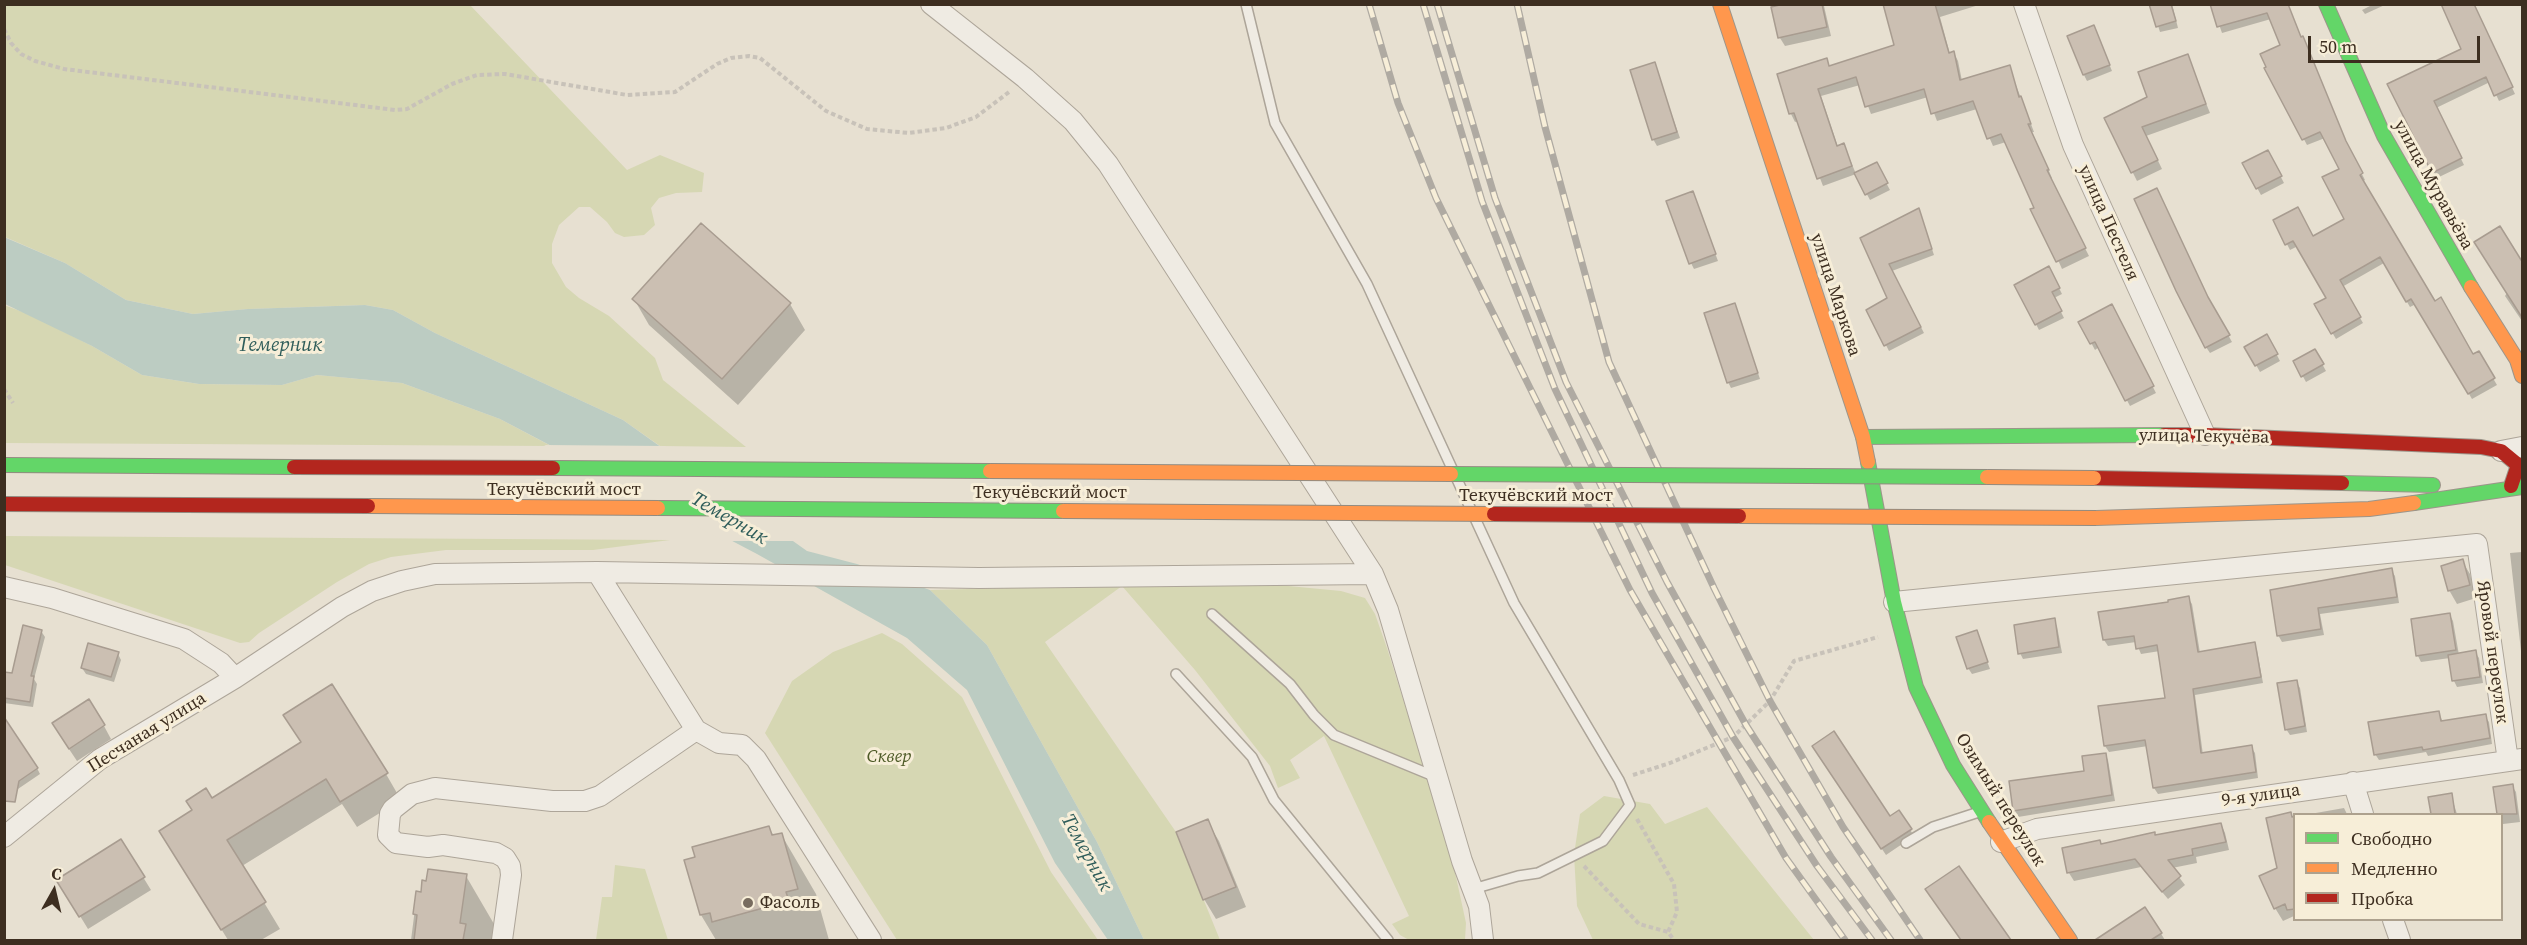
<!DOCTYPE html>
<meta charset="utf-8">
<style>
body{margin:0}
#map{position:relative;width:2527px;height:945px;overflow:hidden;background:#e7e0d1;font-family:"Source Serif 4",serif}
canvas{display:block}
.frame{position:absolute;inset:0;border:6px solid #3d2e20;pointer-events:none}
.legend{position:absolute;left:2293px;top:813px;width:210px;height:108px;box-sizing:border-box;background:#f7eed8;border:2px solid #ada18e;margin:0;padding:8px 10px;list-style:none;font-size:18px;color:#3d2e20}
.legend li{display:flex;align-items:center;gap:12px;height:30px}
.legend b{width:30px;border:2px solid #ada18e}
.north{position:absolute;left:24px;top:861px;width:60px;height:60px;-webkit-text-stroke:4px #f7eed8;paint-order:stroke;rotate:8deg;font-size:16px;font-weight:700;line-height:24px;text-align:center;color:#3d2e20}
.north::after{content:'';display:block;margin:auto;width:21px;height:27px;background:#3d2e20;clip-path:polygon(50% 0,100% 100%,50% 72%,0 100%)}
.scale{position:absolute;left:2308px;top:36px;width:172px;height:27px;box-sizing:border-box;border:3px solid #3d2e20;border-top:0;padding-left:8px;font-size:18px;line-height:21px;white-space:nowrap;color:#3d2e20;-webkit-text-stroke:4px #f7eed8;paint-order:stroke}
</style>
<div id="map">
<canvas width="2527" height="945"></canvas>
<div class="frame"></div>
<ul class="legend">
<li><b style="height:8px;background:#63d668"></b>Свободно</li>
<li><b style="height:8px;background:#ff974d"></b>Медленно</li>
<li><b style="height:8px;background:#b3261e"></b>Пробка</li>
</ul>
<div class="north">С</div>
<div class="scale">50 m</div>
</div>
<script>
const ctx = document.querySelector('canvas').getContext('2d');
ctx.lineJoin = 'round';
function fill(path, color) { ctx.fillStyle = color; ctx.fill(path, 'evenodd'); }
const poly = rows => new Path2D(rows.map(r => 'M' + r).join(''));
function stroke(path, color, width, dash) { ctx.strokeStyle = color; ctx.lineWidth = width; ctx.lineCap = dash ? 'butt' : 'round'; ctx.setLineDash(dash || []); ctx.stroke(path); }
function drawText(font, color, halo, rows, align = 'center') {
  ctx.font = font + ' "Source Serif 4",serif'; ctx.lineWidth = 6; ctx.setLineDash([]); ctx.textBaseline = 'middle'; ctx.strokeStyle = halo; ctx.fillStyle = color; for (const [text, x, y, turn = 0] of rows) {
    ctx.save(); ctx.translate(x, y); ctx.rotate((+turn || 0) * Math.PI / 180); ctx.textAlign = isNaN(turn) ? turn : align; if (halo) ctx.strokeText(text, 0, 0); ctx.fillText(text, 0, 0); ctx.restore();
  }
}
fill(poly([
 [5,5,470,5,627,170,660,155,704,173,702,192,676,193,659,198,651,208,655,225,644,235,624,237,615,233,607,222,590,207,579,207,559,225,552,244,552,263,566,287,579,298,609,316,655,358,663,380,746,447,660,446,623,420,435,333,393,310,365,305,249,309,193,314,126,300,65,263,5,237],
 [4,305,31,315,92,346,142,375,199,384,282,385,317,375,402,383,500,419,551,446,5,443],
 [5,536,170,537,670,540,593,550,446,550,391,557,369,564,337,582,259,633,249,642,240,643,5,565],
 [1122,585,1278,585,1341,591,1365,598,1375,614,1387,648,1450,849,1466,923,1465,940,1409,940,1400,935,1392,924,1409,916,1324,736,1290,760,1300,778,1278,788,1270,766,1195,670,1122,586,1045,642,1176,832,1220,940,1144,940,1097,842,987,645,930,590],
 [882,633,902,644,962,697,1051,872,1098,940,897,940,765,733,792,681,833,652],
 [1604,796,1650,804,1665,824,1707,807,1814,940,1593,940,1577,906,1574,855,1580,814],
 [615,865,645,869,668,940,596,940,602,897,612,897]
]), '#d6d7b3');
fill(poly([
 [4,237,65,263,126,300,193,314,248,309,365,305,393,310,435,333,623,420,807,551,857,564,930,590,987,645,1097,842,1144,940,1108,940,1055,863,967,690,907,638,757,554,500,419,402,383,317,375,282,385,199,384,142,375,92,346,5,304]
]), '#bcccc2');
fill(poly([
 [544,445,665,446,798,541,724,541]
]), '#e7e0d1');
fill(poly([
 [1772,4,1830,4,1824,6,1831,36,1785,46,1780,38],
 [1888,4,1982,4,1940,17,1950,54,1954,53,1958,61,1962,81,2009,67,2034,132,2032,132,2052,178,2050,179,2089,256,2062,269,2006,142,1993,146,1977,109,1937,121,1928,97,1871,114,1860,85,1821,96,1838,147,1844,145,1856,174,1876,164,1890,190,1870,200,1856,174,1823,186,1798,121,1795,122,1791,114,1779,75,1826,60,1830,67,1896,46],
 [2151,4,2172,4,2178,28,2160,32],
 [2212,4,2287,4,2349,149,2365,180,2362,182,2434,303,2472,356,2478,353,2497,385,2472,399,2416,304,2410,307,2384,263,2342,287,2363,323,2336,339,2316,305,2328,298,2298,246,2290,250,2275,221,2313,238,2346,220,2341,169,2325,138,2307,145,2266,68,2282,46,2271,19,2222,33],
 [2374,4,2387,4,2365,14,2362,10],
 [2473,4,2515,94,2499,101,2490,82,2436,108,2464,165,2437,178,2389,85,2463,50],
 [2094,27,2112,71,2087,81,2084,75],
 [2187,56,2210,113,2146,136,2162,169,2137,181,2106,119,2149,98],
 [1654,64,1680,138,1657,146,1653,139],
 [2268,152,2284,183,2261,195,2244,164],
 [1695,199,1718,261,1694,269,1691,263],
 [1919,210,1934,255,1892,271,1924,333,1889,351,1868,310,1889,299,1862,239],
 [2049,268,2062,294,2054,298,2064,318,2039,330,2016,285],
 [2522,270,2522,321,2505,296],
 [634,299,790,304,805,330,738,405,649,325],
 [2211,304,2232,342,2210,353,2206,347],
 [1735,305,1760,379,1731,388,1728,382],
 [2111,306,2156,393,2130,406,2099,347,2095,350,2080,322],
 [2267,336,2280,361,2260,372,2246,347],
 [2315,351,2326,371,2306,382,2295,362],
 [2522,552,2522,660,2510,553],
 [2462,561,2470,574,2476,598,2457,604,2449,590],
 [2391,570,2395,576,2399,603,2320,614,2324,635,2282,642,2278,635,2271,591],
 [2188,598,2192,604,2200,653,2254,643,2257,650,2263,683,2195,695,2203,755,2251,747,2255,753,2258,778,2158,794,2154,788,2148,746,2109,752,2105,746,2167,699,2160,651,2141,654,2136,642,2108,646,2104,640,2100,613,2170,603],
 [2450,615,2453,621,2459,655,2475,652,2479,658,2483,683,2457,687,2454,681,2450,658,2421,662,2418,656,2412,621],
 [2054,620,2057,626,2062,653,2023,659,2020,653],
 [41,631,45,637,34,679,37,684,33,707,4,703,4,673,13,674],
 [1976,632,1990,669,1972,674,1968,668],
 [118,654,121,660,114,682,86,674,82,668],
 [2296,681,2300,688,2307,732,2290,735,2286,729],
 [2438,712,2443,722,2485,716,2489,722,2492,744,2428,756,2426,752,2379,760,2375,754],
 [285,715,386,774,401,800,357,827,342,804,242,866,280,929,261,940,228,940,176,856,211,800,302,743],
 [104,726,111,739,77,761,61,737],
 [1817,752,1890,818,1899,812,1914,836,1886,855],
 [2105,754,2108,760,2115,801,2018,817,2015,810,2086,772],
 [37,768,40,774,15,791,4,776],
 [2512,786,2516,792,2520,822,2503,824,2502,814,2499,814,2495,789],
 [2451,795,2457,814,2433,814,2430,798],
 [2344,808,2347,814,2310,814],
 [1207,821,1219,841,1246,907,1216,919,1204,899],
 [2221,824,2225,833,2229,850,2196,857,2197,863,2172,868,2185,885,2168,899,2141,867,2074,881,2069,873,2100,842,2102,845],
 [769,828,774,836,781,834,816,894,829,940,716,940,701,915],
 [1959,868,2009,940,1962,940,1931,896],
 [466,876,501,936,500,940,411,940,417,893,422,893],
 [143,877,151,890,88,929,66,893],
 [2294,894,2294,916,2283,921,2275,908],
 [2145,909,2165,940,2113,940,2109,933]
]), '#0003');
const building = poly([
 [1784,4,1822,4,1827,27,1778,38,1771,7,1784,4],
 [1883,4,1935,4,1949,53,1954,51,1960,80,2010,65,2019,97,2021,96,2031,124,2028,124,2049,170,2047,170,2086,248,2056,262,2030,209,2034,208,2001,134,1987,139,1973,101,1931,114,1924,89,1865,107,1856,77,1818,89,1837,146,1844,143,1852,166,1817,179,1794,113,1789,114,1777,74,1827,58,1829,66,1894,45,1883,4],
 [2149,4,2171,4,2176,21,2156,27,2149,4],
 [2210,4,2288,4,2301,37,2303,36,2346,141,2363,173,2360,175,2435,301,2441,297,2473,354,2479,351,2495,378,2468,394,2411,299,2406,302,2380,257,2340,280,2361,317,2331,334,2314,304,2326,298,2293,241,2285,245,2273,220,2298,207,2313,236,2344,219,2322,177,2339,169,2320,132,2302,140,2264,68,2266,67,2260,54,2280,45,2267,13,2217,27,2210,4],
 [2441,4,2474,4,2513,87,2494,96,2486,77,2434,101,2462,158,2432,173,2387,84,2461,49,2441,4],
 [2094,25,2110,65,2083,75,2067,36,2094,25],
 [2188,54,2206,104,2142,127,2158,160,2131,173,2104,118,2147,97,2138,72,2188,54],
 [1655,62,1677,132,1652,140,1630,70,1655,62],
 [2268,150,2282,176,2256,189,2242,163,2268,150],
 [1877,162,1888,183,1865,195,1854,173,1877,162],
 [2157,188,2208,297,2230,335,2205,348,2176,291,2134,199,2157,188],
 [1693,191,1716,254,1689,264,1666,201,1693,191],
 [1919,208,1932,249,1889,264,1921,327,1884,346,1866,310,1887,298,1860,238,1919,208],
 [701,223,791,303,722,379,632,299,701,223],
 [2500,226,2523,263,2523,319,2474,242,2500,226],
 [2049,266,2060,288,2052,292,2062,311,2035,325,2014,285,2049,266],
 [1735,303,1758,373,1727,383,1704,313,1735,303],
 [2112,304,2154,386,2125,401,2095,342,2090,344,2078,322,2112,304],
 [2267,334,2278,354,2255,366,2244,347,2267,334],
 [2315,349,2324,364,2301,377,2293,361,2315,349],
 [2463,559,2470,585,2448,591,2441,566,2463,559],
 [2392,568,2397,597,2318,608,2321,629,2277,636,2270,590,2392,568],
 [2189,596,2198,652,2255,642,2261,677,2193,689,2201,753,2252,745,2256,772,2153,788,2145,740,2104,746,2098,706,2165,698,2157,645,2136,649,2134,636,2103,640,2098,612,2168,602,2168,600,2189,596],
 [2450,613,2456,650,2416,656,2411,619,2450,613],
 [2055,618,2059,647,2018,654,2014,625,2055,618],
 [23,625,42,630,31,676,34,676,30,702,4,698,4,672,12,673,23,625],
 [1977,630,1988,662,1967,669,1956,637,1977,630],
 [88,643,119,652,111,677,81,668,88,643],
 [2476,650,2480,677,2452,681,2448,655,2476,650],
 [2297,680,2305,726,2285,730,2277,683,2297,680],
 [332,684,388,773,340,802,326,779,227,840,266,902,221,930,159,831,192,810,186,801,206,788,212,798,301,742,283,715,332,684],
 [89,699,105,725,69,749,52,723,89,699],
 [2439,711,2441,721,2486,714,2490,738,2423,750,2422,747,2374,755,2368,722,2439,711],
 [4,717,38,768,19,781,15,802,4,801,4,717],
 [1834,731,1890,816,1899,810,1912,829,1881,849,1812,746,1834,731],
 [2106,753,2112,795,2013,811,2009,781,2084,771,2082,756,2106,753],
 [2513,784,2517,814,2497,814,2493,787,2513,784],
 [2452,793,2455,814,2431,814,2428,797,2452,793],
 [2291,812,2292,817,2295,816,2295,909,2287,910,2285,904,2274,909,2259,876,2277,868,2266,818,2291,812],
 [1208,819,1236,887,1203,900,1176,832,1208,819],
 [2221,823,2226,842,2192,849,2193,855,2168,860,2181,876,2162,892,2135,859,2067,873,2062,848,2100,840,2101,844,2155,832,2155,835,2221,823],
 [769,826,772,835,782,833,798,889,786,892,789,901,712,922,710,913,700,915,684,860,695,857,692,847,769,826],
 [121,839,145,877,79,917,56,880,121,839],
 [1959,866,2011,940,1961,940,1925,889,1959,866],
 [428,869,467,874,460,923,466,924,463,940,414,940,417,915,413,914,416,891,421,892,422,880,426,881,428,869],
 [2145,907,2162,933,2151,940,2095,940,2145,907]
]);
fill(building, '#cbbfb2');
stroke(building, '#a89c90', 1.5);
const lane = poly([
 [1246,4,1275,123,1367,284,1514,603,1619,780,1630,805,1603,841,1538,873,1518,876,1473,889],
 [1212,614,1290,684,1314,715,1334,735,1436,777],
 [1176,674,1252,757,1274,800,1388,940],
 [1906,843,1933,827,1979,812]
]);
const street = poly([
 [931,4,1025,78,1073,121,1108,164,1373,574,1388,610,1462,861,1479,906,1483,940],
 [2024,4,2073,145,2205,435],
 [2501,451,2522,447],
 [597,572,696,730,719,743,742,745,756,759,871,940],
 [4,587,52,598,184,639,221,663,235,678],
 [1894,602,2477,544,2508,761],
 [2353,782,2363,814],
 [4,837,100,759,235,678,342,607,372,591,402,581,435,574,597,572,979,578,1373,574],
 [2001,842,2037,829,2522,759],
 [2393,920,2400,940],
 [502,940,511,875,510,866,505,858,496,853,443,845,428,847,396,843,388,835,390,814,393,809,412,794,435,788,552,801,585,801,600,796,696,730]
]);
const fast = poly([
 [2326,4,2384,136,2471,287],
 [1863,437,2164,435],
 [1868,462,1894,602,1916,687,1953,765,1989,822],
 [2342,483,2433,485],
 [2414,503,2522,487]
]);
const slow = poly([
 [1720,4,1863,437,1868,462],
 [2471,287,2517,360,2522,376],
 [2096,518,2369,509,2414,503],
 [1989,822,2070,940]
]);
const jam = poly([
 [2164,435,2205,435,2481,447,2501,451,2518,465,2511,486],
 [2094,478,2342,483]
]);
stroke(lane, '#ada599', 12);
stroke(street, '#ada599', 22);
stroke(fast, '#9c958a', 16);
stroke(slow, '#9c958a', 16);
stroke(jam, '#9c958a', 16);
stroke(poly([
 [4,29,11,43,21,54,35,61,64,69,395,110,407,109,452,84,477,75,505,74,627,95,675,92,717,64,731,58,749,56,760,58,826,111,867,129,909,133,946,128,976,117,1009,92],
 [4,389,13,403],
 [1633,775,1670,763,1733,737,1770,701,1794,661,1878,637],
 [1637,819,1674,884,1677,912,1668,932,1674,940],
 [1584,866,1639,924,1668,932]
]), '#c8c2b9', 4, [4.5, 3]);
stroke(lane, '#efebe3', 9);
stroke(street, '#efebe3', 20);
stroke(fast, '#63d668', 14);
stroke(slow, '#ff974d', 14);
stroke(jam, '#b3261e', 14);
const rail = poly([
 [1369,4,1398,103,1436,198,1630,590,1786,858,1845,940],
 [1423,4,1482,201,1555,389,1652,593,1733,737,1817,866,1872,940],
 [1437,4,1495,198,1566,382,1667,582,1746,725,1831,857,1891,940],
 [1517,4,1545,127,1609,362,1714,588,1770,701,1843,827,1920,940]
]);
stroke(rail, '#afaaa2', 7);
stroke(rail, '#f7eed8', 4.5, [14]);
const fastBridge = poly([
 [4,465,294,467],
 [553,468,990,471],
 [1451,474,1987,477],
 [658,508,1063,511]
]);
const slowBridge = poly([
 [990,471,1451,474],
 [1987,477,2094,478],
 [368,506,658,508],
 [1063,511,1494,514],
 [1739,516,2096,518]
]);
const jamBridge = poly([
 [294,467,553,468],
 [4,504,368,506],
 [1494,514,1739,516]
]);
stroke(fastBridge, '#928b80', 16, []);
stroke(slowBridge, '#928b80', 16, []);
stroke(jamBridge, '#928b80', 16, []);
stroke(fastBridge, '#63d668', 14);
stroke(slowBridge, '#ff974d', 14);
stroke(jamBridge, '#b3261e', 14);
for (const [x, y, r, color] of [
 [748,903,6,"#786c5e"]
]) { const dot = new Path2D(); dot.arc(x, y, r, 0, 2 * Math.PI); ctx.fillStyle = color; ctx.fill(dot); stroke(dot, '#f7eed8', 2); }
drawText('18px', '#3d2e20', '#f7eed8', [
 ["улица Муравьёва",2433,185,61],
 ["улица Пестеля",2108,223,66],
 ["улица Маркова",1835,295,72],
 ["улица Текучёва",2204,437,1],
 ["Текучёвский мост",564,490],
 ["Текучёвский мост",1050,493],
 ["Текучёвский мост",1536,496],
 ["Яровой переулок",2492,652,82],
 ["Песчаная улица",147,733,-32],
 ["9-я улица",2261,796,-8],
 ["Озимый переулок",2000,800,58]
]);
drawText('italic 18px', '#4d5a26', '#f7eed8', [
 ["Сквер",889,757]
]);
drawText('18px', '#3d2e20', '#f7eed8', [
 ["Фасоль",760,903]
], 'left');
drawText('italic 20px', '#2f5d5a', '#f7eed8', [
 ["Темерник",280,346],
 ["Темерник",729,519,30],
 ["Темерник",1086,853,61]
]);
</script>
